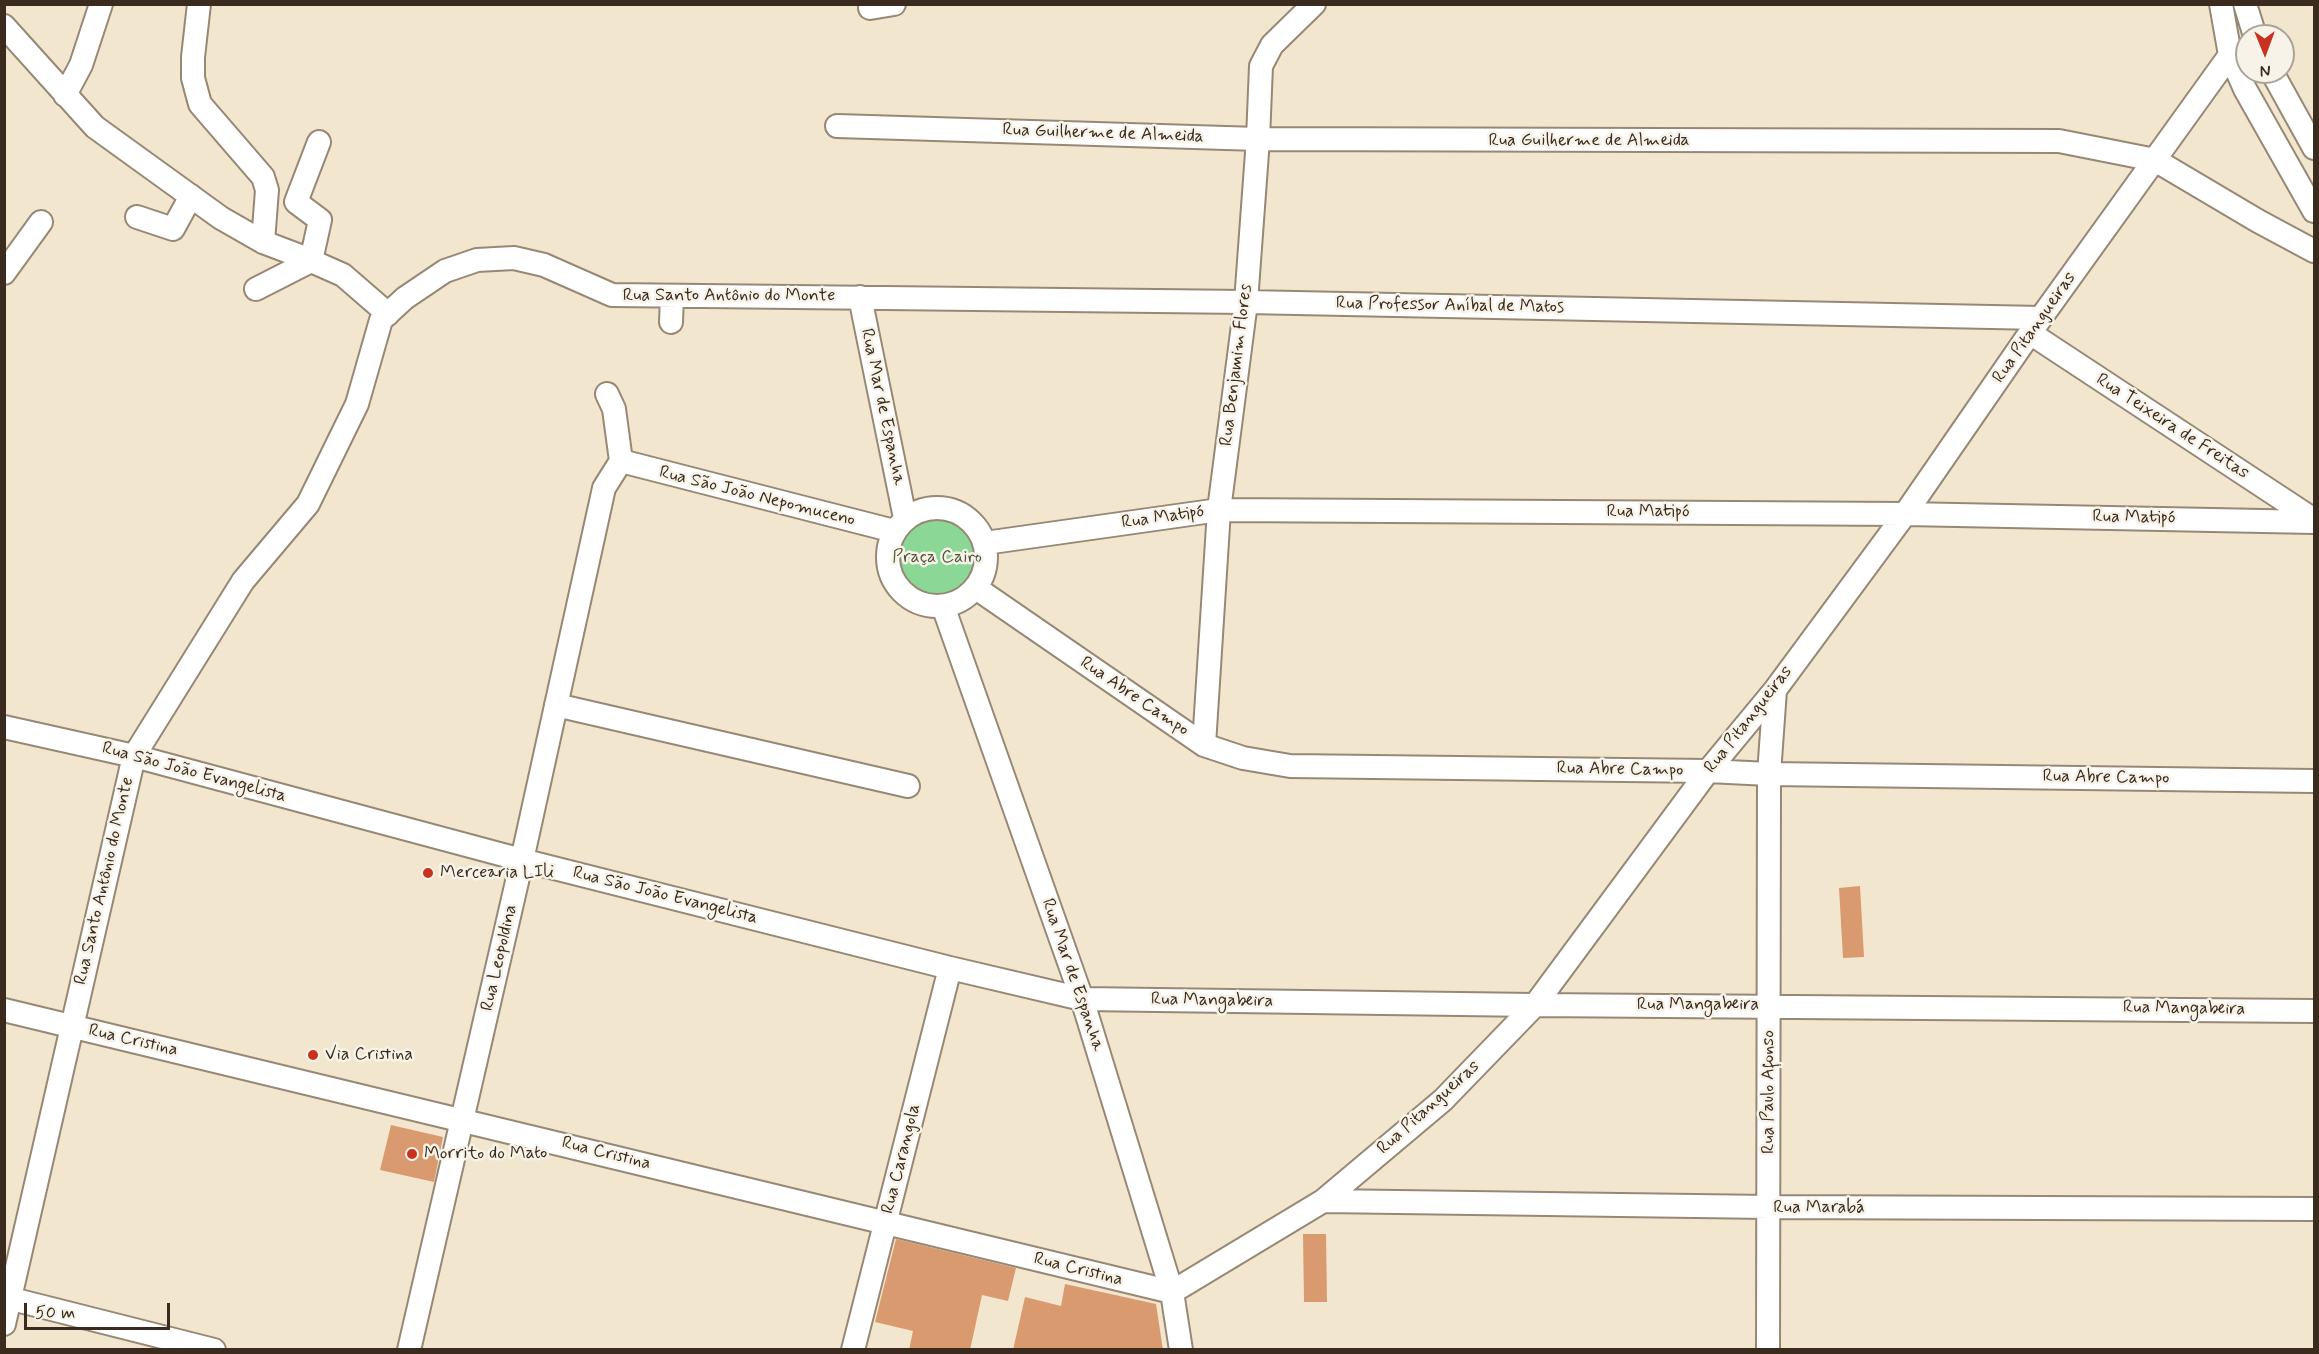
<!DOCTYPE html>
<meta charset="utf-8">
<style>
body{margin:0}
#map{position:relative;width:2319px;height:1354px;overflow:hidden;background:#f3e6cf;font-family:Mynerve,sans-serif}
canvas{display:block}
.frame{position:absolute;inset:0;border:6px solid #3b2a1e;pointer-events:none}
.north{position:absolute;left:2235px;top:24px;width:60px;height:60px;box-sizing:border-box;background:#f7f3e8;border:2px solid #aca397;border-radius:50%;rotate:179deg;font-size:16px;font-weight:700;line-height:24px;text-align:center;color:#3b2a1e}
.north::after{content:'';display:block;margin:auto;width:21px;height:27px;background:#c8321e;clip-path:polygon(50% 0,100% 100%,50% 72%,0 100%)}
.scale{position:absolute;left:24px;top:1303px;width:146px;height:27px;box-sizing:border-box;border:3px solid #3b2a1e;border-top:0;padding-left:8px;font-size:18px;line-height:21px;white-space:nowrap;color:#3b2a1e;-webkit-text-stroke:4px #f7f3e8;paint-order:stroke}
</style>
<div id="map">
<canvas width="2319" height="1354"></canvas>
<div class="frame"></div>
<div class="north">N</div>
<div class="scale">50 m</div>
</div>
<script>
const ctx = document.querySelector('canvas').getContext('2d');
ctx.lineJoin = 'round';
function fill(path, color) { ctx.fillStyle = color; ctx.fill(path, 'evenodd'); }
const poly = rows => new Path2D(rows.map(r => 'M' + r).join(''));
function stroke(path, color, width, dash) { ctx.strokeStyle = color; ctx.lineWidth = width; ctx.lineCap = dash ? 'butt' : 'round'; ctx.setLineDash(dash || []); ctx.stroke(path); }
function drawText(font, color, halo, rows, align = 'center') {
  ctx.font = font + ' Mynerve,sans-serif'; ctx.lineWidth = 5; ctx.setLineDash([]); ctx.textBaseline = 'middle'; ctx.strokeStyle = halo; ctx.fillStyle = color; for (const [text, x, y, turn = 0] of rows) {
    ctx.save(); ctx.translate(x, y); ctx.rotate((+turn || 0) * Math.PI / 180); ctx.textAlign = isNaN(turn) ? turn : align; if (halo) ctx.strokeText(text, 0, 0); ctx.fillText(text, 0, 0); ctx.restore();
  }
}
fill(poly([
 '892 557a45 45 0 1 1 90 0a45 45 0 1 1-90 0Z'
]), '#8bd896');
fill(poly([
 [1860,886,1864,957,1843,958,1839,888],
 [391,1125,443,1137,434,1182,380,1170],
 [1303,1234,1326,1234,1327,1302,1304,1302],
 [896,1239,1016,1268,1008,1301,982,1295,970,1350,909,1350,913,1331,875,1322],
 [1065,1284,1156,1304,1163,1350,1013,1350,1025,1297,1061,1306]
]), '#da9a70');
const minor = poly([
 [199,4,193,57,193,78,200,104,263,177,267,190,263,242],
 [2221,4,2230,55,2245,89,2314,211],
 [2245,4,2255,36],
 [870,8,894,4],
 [4,26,95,127,221,218,263,242,300,256,343,275,388,314],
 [2272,72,2314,148],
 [65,95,81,65,101,4],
 [837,126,1258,139,2059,141,2155,160,2258,221,2314,251],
 [137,217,173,229,191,196],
 [4,273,41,222],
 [256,289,311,261,320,220,296,202,319,142],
 [860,297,905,518],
 [671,322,672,296],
 [2030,333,2314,520],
 [621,461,894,531],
 '888 557a49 49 0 1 1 98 0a49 49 0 1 1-98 0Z',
 [985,543,1219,510,1905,514,2314,522],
 [976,588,1204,745,1243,758,1290,766,1708,771,1769,774,2314,781],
 [943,606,1082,999,1172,1292,1181,1350],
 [556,705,908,786],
 [4,727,134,756,522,860,950,968,1082,999,1535,1005,2314,1011],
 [1204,745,1219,510,1246,302,1258,139,1261,66,1272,45,1314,4],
 [4,1010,1172,1292],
 [1323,1201,1769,1207,2314,1209],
 [1172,1292,1323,1201,1443,1100,1535,1005,1708,771,1775,690,1905,514,2030,333,2230,55],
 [4,1297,214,1350],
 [4,1324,134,756,243,581,308,504,357,404,381,320,405,298,445,271,477,260,514,258,544,265,612,295,1246,302,2041,318],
 [409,1350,522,860,604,488,621,461,614,409,607,394],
 [853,1350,950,968],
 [1768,1350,1769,774,1775,690]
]);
stroke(minor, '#978876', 26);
stroke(minor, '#fff', 22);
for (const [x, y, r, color] of [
 [428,873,6,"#c8321e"],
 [313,1055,6,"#c8321e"],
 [412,1154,6,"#c8321e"]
]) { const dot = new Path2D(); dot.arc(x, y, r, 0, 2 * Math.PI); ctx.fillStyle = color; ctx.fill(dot); stroke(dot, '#f7f3e8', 2); }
drawText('18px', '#3b2a1e', '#f7f3e8', [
 ["Rua Guilherme de Almeida",1103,134,2],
 ["Rua Guilherme de Almeida",1589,141],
 ["Rua Santo Antônio do Monte",729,296],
 ["Rua Professor Aníbal de Matos",1450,306,1],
 ["Rua Pitangueiras",2035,328,-55],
 ["Rua Benjamim Flores",1237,365,-83],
 ["Rua Mar de Espanha",882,407,78],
 ["Rua Teixeira de Freitas",2172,427,33],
 ["Rua São João Nepomuceno",757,497,14],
 ["Rua Matipó",1648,512],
 ["Rua Matipó",1163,518,-8],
 ["Rua Matipó",2134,518,1],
 ["Rua Abre Campo",1134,697,34],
 ["Rua Pitangueiras",1749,720,-52],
 ["Rua Abre Campo",1620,770,1],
 ["Rua São João Evangelista",194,773,15],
 ["Rua Abre Campo",2106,778,1],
 ["Rua Santo Antônio do Monte",105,881,-77],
 ["Rua São João Evangelista",665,896,14],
 ["Rua Leopoldina",500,958,-77],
 ["Rua Mar de Espanha",1072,975,71],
 ["Rua Mangabeira",1212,1001,1],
 ["Rua Mangabeira",1698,1005],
 ["Rua Mangabeira",2184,1009,1],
 ["Rua Cristina",133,1041,13],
 ["Rua Paulo Afonso",1769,1092,-90],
 ["Rua Pitangueiras",1429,1108,-42],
 ["Rua Cristina",606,1154,14],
 ["Rua Carangola",902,1159,-76],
 ["Rua Marabá",1819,1208],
 ["Rua Cristina",1078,1270,14]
]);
drawText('18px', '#4f563c', '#f7f3e8', [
 ["Praça Cairo",937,558]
]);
drawText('18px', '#3b2a1e', '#f7f3e8', [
 ["Mercearia LIli",440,873],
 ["Via Cristina",325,1055],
 ["Morrito do Mato",424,1154]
], 'left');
</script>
